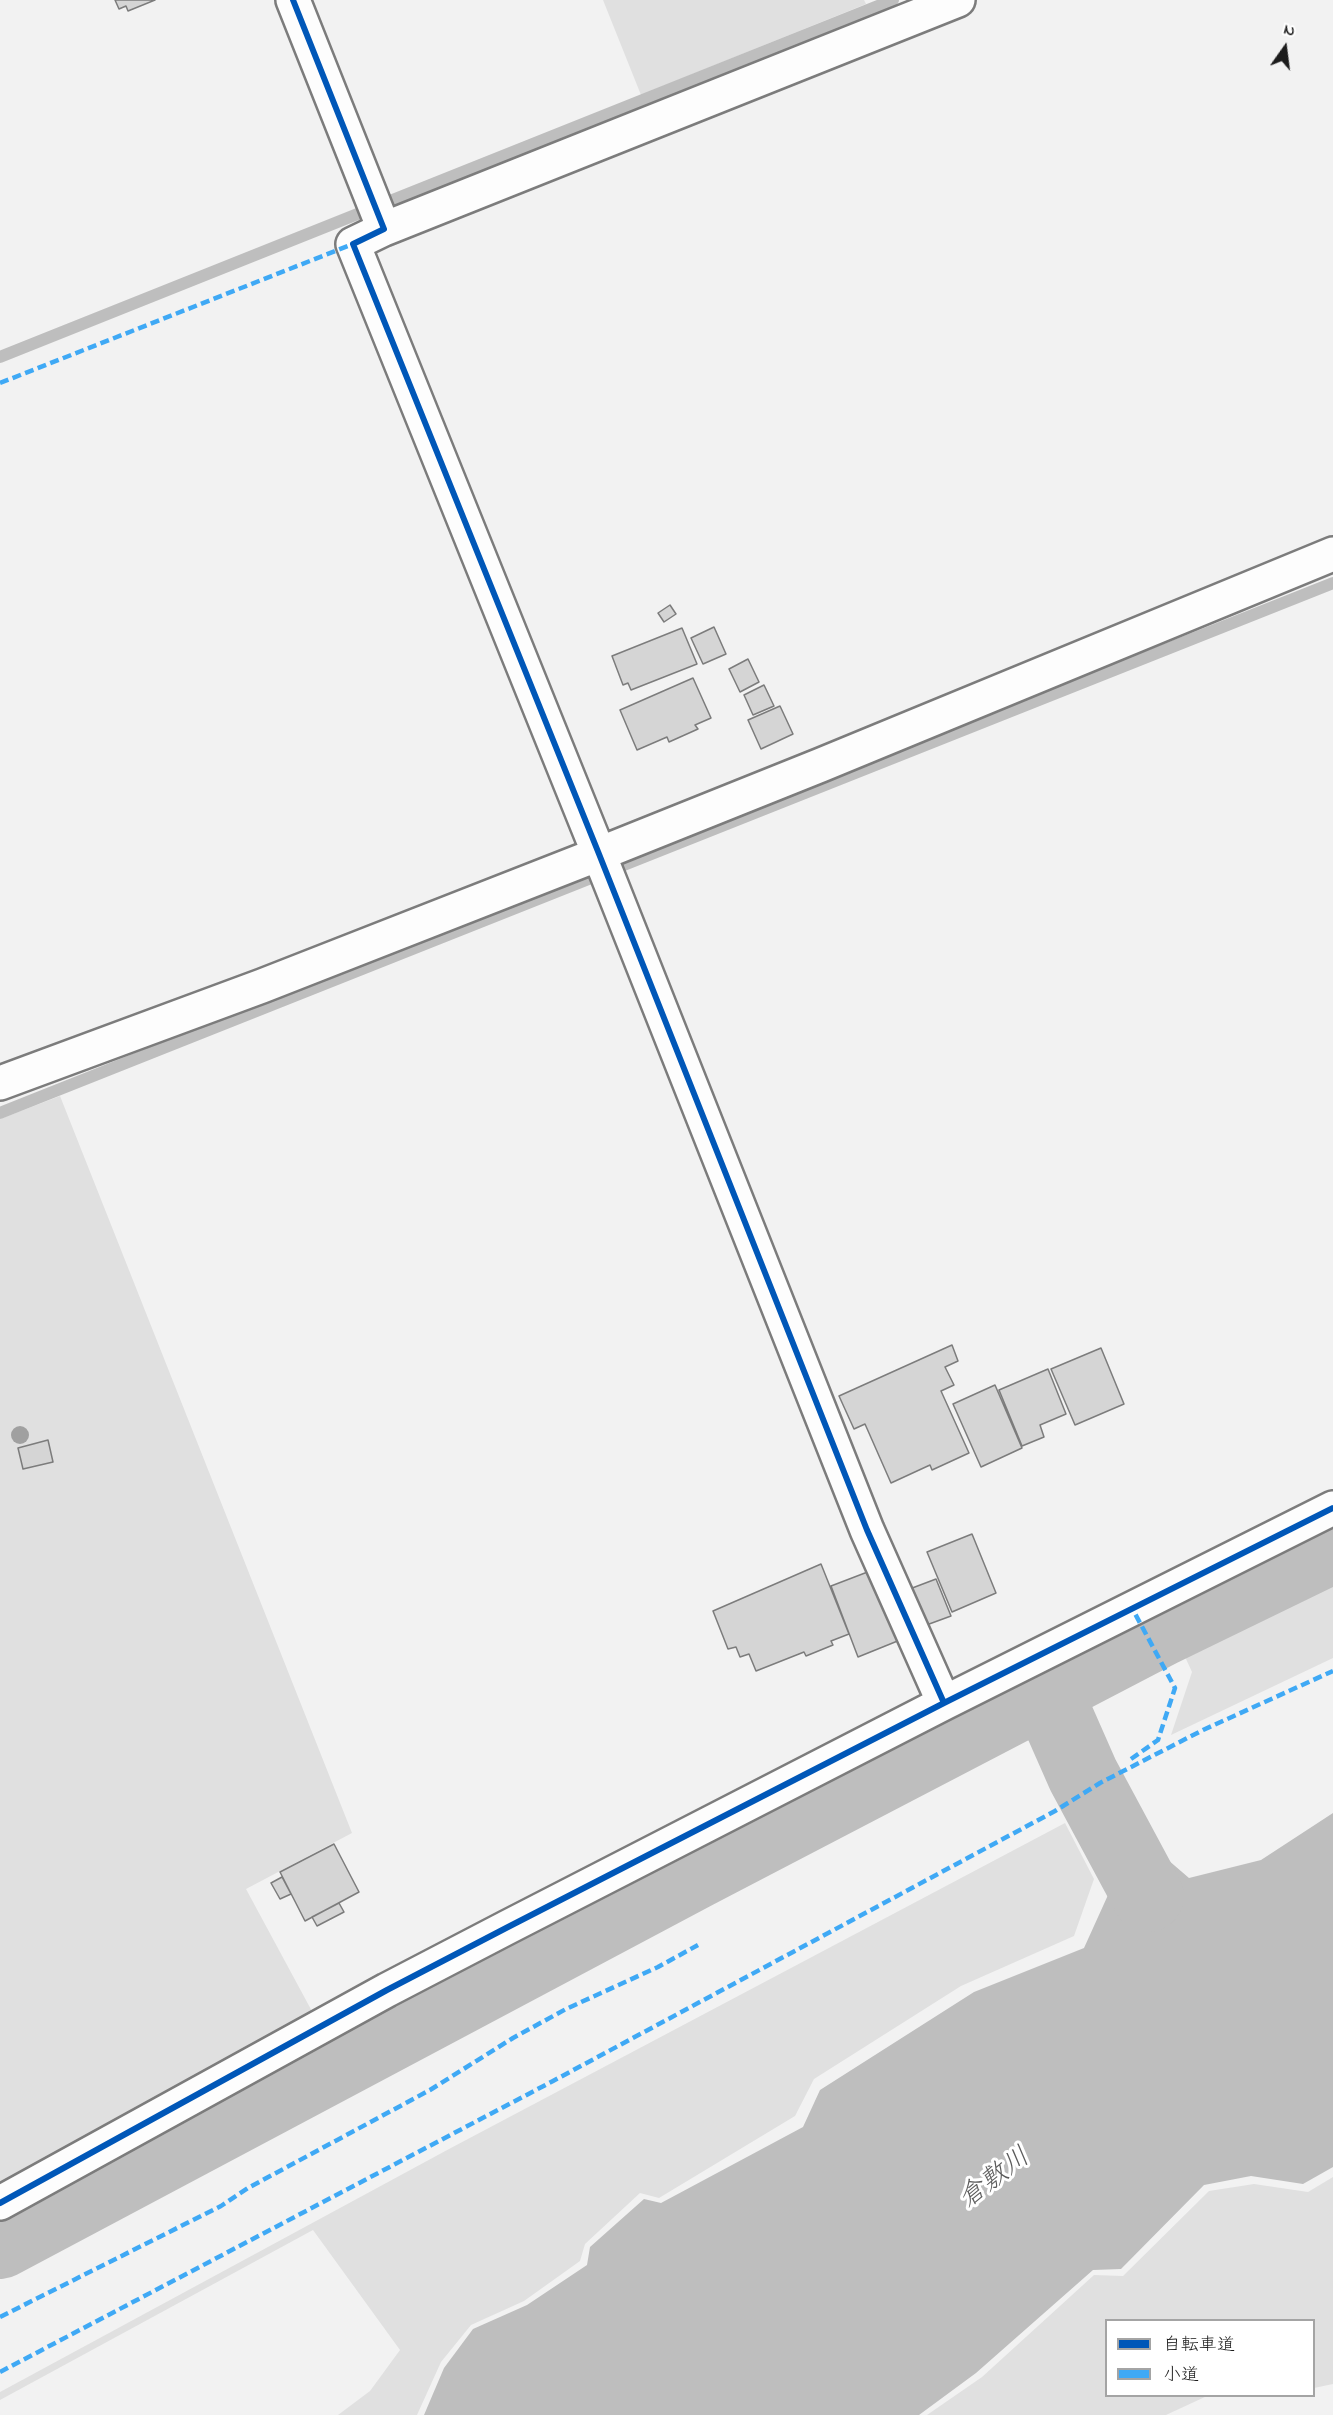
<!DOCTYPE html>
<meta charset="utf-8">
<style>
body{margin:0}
#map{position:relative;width:1333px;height:2415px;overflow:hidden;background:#f2f2f2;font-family:"Indie Flower","Klee One",sans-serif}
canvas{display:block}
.legend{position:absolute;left:1105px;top:2319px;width:210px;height:78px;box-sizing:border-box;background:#fff;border:2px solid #a4a4a4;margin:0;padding:8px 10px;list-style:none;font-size:18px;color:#1c1c1c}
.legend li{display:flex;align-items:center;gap:12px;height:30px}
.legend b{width:30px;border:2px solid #a4a4a4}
.north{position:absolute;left:1255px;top:18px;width:60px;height:60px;-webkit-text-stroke:4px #fff;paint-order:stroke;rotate:14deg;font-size:16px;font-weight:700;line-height:24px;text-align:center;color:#1c1c1c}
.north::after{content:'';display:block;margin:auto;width:21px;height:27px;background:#1c1c1c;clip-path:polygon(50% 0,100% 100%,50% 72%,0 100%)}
</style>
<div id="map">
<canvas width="1333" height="2415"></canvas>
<ul class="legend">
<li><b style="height:8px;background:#0057b8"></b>自転車道</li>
<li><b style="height:8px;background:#3fa9f5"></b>小道</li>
</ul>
<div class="north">N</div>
</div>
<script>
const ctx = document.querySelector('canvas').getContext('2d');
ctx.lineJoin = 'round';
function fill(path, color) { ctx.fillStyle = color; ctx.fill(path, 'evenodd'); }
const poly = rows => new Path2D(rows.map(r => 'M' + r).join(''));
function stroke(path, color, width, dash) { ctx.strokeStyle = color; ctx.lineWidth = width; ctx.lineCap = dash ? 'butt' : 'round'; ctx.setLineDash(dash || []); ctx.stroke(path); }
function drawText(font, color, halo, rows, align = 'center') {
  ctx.font = font + ' "Indie Flower","Klee One",sans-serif'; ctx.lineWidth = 6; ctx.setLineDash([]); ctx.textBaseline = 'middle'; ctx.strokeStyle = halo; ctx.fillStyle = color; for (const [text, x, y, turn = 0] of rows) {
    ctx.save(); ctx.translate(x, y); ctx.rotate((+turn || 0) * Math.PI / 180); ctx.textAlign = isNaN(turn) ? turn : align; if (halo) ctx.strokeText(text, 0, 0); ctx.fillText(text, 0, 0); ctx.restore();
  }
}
fill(poly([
 [603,0,864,0,866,4,641,95],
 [60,1096,352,1833,246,1889,314,2015,0,2185,0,1119],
 [1333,1571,1333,1658,1171,1735,1192,1672,1181,1648],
 [1065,1823,1094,1879,1074,1936,961,1986,814,2079,795,2116,659,2198,640,2193,585,2244,580,2261,524,2301,471,2325,441,2362,417,2415,338,2415,370,2391,400,2350,313,2230,0,2400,0,2392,449,2149],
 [1333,2177,1333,2384,1314,2388,1314,2320,1106,2320,1106,2396,1207,2396,1166,2415,927,2415,982,2377,1094,2275,1123,2276,1209,2191,1254,2184,1308,2192]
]), '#e0e0e0');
fill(poly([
 [1107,1805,1122,1813,1146,1841,1189,1878,1261,1860,1333,1813,1333,2167,1303,2184,1251,2176,1204,2185,1121,2269,1093,2270,976,2373,919,2415,424,2415,444,2368,473,2329,527,2305,587,2265,590,2247,644,2199,661,2203,803,2127,820,2090,974,1992,1084,1948,1113,1884,1090,1830,1097,1811]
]), '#bebebe');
stroke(poly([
 [0,357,893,0],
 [0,1113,1333,583]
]), '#bebebe', 12);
stroke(poly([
 [1046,1691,1083,1775,1148,1896],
 [0,2243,696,1873,1162,1630,1333,1547]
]), '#bebebe', 72);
const building = poly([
 [115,0,155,0,128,11,126,6,119,9,115,0],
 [670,605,676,614,664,622,658,613,670,605],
 [714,627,726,654,703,664,691,638,714,627],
 [682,628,697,664,631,690,628,683,623,685,612,656,682,628],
 [748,659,759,682,740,692,729,669,748,659],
 [693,678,711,718,695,725,698,729,669,742,667,737,637,750,620,710,693,678],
 [764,685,774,706,753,715,744,695,764,685],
 [780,706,793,734,761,749,748,720,780,706],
 [952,1345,958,1361,945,1367,954,1385,941,1391,969,1453,932,1470,930,1465,891,1483,865,1424,854,1429,839,1396,952,1345],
 [1101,1348,1124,1404,1075,1425,1051,1369,1101,1348],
 [1048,1369,1066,1414,1040,1425,1044,1437,1022,1446,999,1390,1048,1369],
 [995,1385,1022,1448,981,1467,953,1404,995,1385],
 [48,1440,53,1462,23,1469,18,1448,48,1440],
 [972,1534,996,1593,952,1612,927,1552,972,1534],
 [821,1564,849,1634,831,1641,833,1645,806,1656,804,1652,756,1671,749,1654,740,1657,736,1647,728,1649,713,1611,821,1564],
 [878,1568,905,1638,858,1657,831,1586,878,1568],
 [936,1579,951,1616,921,1627,907,1590,936,1579],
 [334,1844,359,1892,305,1921,280,1872,334,1844],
 [282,1877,291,1894,280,1899,271,1883,282,1877],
 [339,1903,344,1912,317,1926,312,1917,339,1903]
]);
fill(building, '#d5d5d5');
stroke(building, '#7c7c7c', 1.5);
const minor = poly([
 [293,0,384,229,353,244,599,854,867,1530,944,1703],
 [384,229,958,0],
 [0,1083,262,986,599,854,821,765,1333,554],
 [0,2203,387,1990,508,1927,944,1703,1333,1508]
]);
stroke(minor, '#7c7c7c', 38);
stroke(minor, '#fdfdfd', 33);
stroke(poly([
 [0,383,353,244],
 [1131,1759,1158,1740,1175,1688,1132,1608],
 [0,2317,221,2206,248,2188,430,2090,513,2038,566,2009,658,1967,698,1945],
 [0,2372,553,2081,1055,1811,1100,1783,1203,1730,1333,1671]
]), '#3fa9f5', 4.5, [9, 4.5]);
stroke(poly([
 [293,0,384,229,353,244,599,854,867,1530,944,1703],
 [0,2203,387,1990,508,1927,944,1703,1333,1508]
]), '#0057b8', 6);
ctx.fillStyle = '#a0a0a0';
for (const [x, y] of [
 [20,1435]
]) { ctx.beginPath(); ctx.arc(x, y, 9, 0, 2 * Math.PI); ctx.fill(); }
drawText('italic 27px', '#5b5b5b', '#fff', [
 ["倉敷川",996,2180,-37]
]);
</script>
